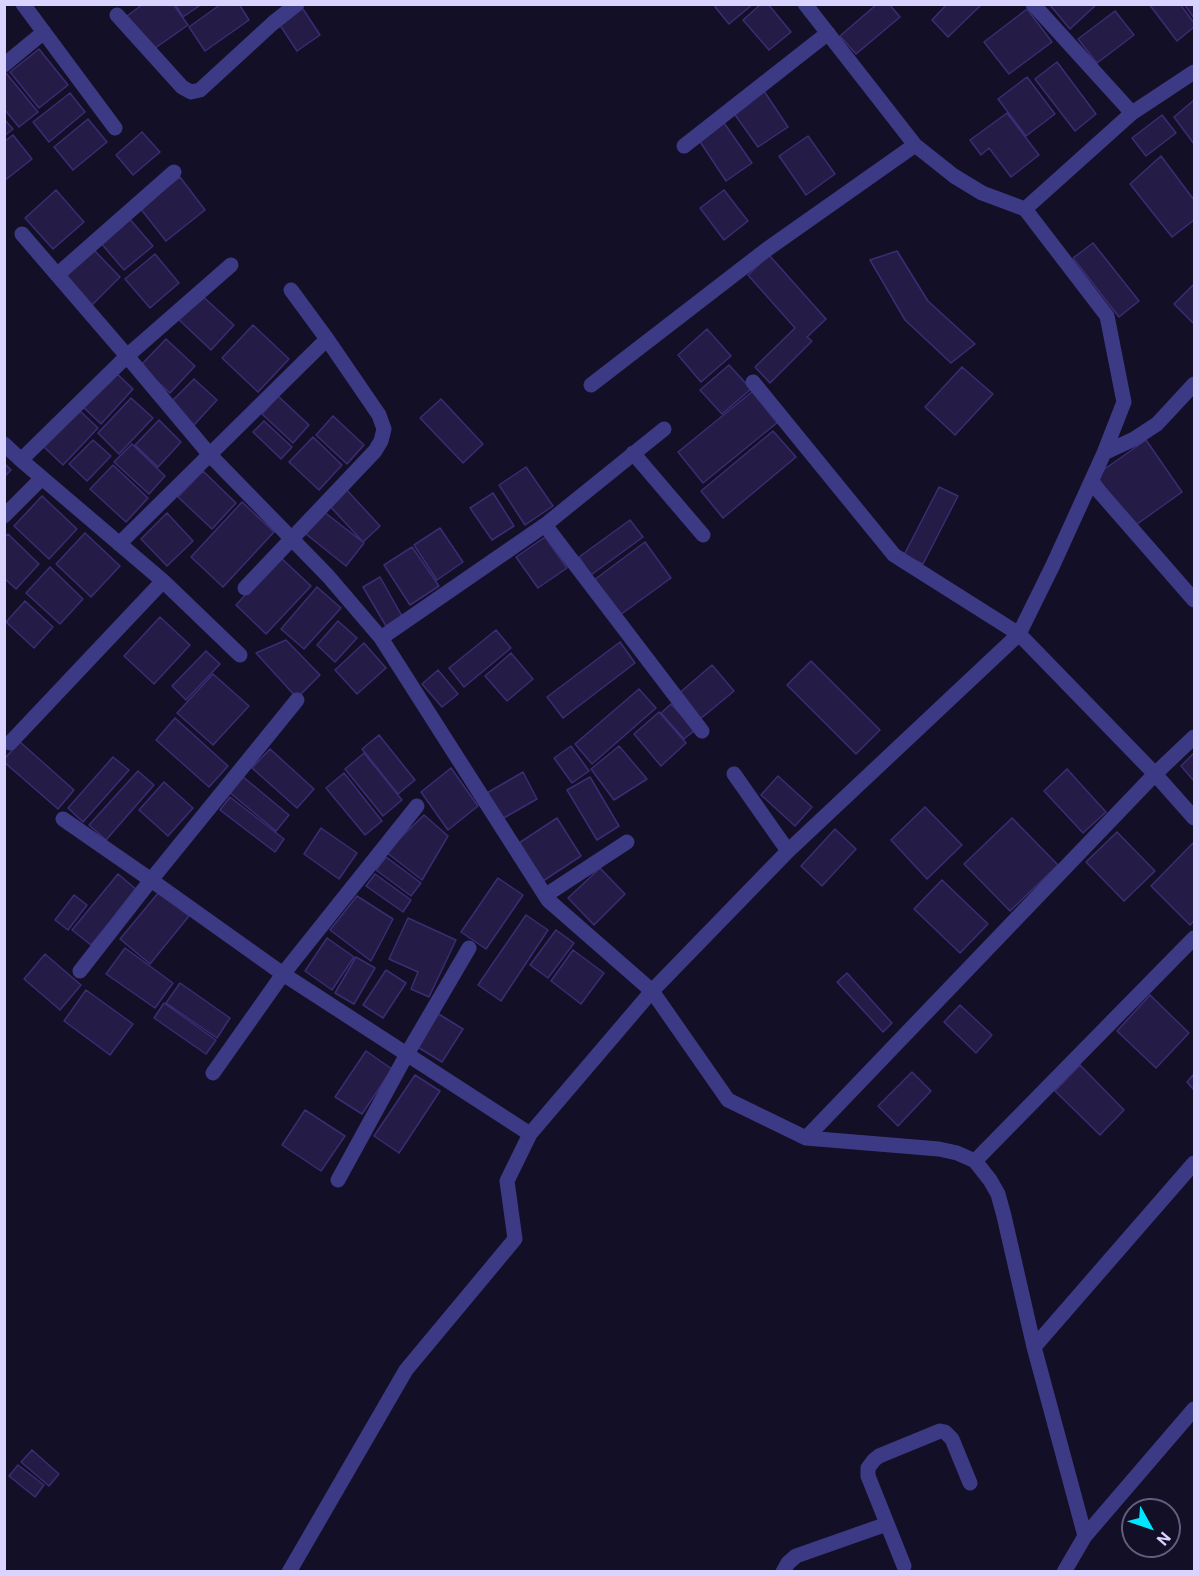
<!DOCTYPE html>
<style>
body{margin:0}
#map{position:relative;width:1199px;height:1576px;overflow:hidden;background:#130f26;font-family:Roboto,sans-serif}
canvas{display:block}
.frame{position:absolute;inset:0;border:6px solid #d9d4ff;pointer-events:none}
.north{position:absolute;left:1121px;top:1498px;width:60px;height:60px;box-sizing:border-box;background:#130f26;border:2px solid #625e7d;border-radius:50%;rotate:130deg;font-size:16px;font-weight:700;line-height:24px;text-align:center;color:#d9d4ff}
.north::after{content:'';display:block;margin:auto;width:21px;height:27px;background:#00e5ff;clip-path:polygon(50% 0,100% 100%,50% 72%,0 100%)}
</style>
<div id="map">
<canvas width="1199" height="1576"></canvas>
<div class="frame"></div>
<div class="north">N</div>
</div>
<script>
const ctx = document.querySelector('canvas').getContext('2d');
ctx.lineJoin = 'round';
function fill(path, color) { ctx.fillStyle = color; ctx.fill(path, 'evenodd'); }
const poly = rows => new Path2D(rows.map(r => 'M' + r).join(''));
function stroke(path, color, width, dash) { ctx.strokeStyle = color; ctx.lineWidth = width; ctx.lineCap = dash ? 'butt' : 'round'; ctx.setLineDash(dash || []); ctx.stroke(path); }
const building = poly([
 [143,4,173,4,188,25,151,51,127,16,143,4],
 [175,4,202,4,183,17,175,4],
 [221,4,239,4,249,20,205,51,189,27,221,4],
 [719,4,753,4,729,24,715,7,719,4],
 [761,4,768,4,791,32,769,50,743,20,761,4],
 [877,4,889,4,900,17,856,54,840,36,877,4],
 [947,4,982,4,948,37,932,20,947,4],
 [1049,4,1097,4,1070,29,1049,4],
 [1149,4,1180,4,1194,23,1194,27,1177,41,1149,4],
 [1184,4,1194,4,1194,18,1184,4],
 [301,6,320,35,297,51,278,22,301,6],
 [1027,9,1052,42,1009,74,984,42,1027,9],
 [1115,11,1134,35,1097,63,1078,39,1115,11],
 [39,49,68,85,39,108,10,72,39,49],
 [1057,62,1096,114,1075,131,1035,79,1057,62],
 [6,73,38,112,19,127,4,109,4,74,6,73],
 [1027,77,1055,114,1026,136,998,99,1027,77],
 [764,91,788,127,758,147,733,112,764,91],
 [70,93,85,112,49,142,33,122,70,93],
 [1194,100,1194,144,1174,117,1194,100],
 [1007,113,1039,155,1011,177,989,148,981,155,970,140,1007,113],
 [1162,115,1176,133,1146,156,1132,138,1162,115],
 [4,119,13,129,4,136,4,119],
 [88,119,107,142,73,170,54,147,88,119],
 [722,120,752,163,726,181,697,137,722,120],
 [142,132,160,152,133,175,116,155,142,132],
 [13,135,32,159,4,181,4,142,13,135],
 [808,136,835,174,806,195,779,156,808,136],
 [1161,156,1194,200,1194,220,1172,237,1130,184,1161,156],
 [180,177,205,210,166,241,140,208,180,177],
 [56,190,84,222,53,249,25,218,56,190],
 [724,190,748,221,724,240,700,208,724,190],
 [128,217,153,246,124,270,100,242,128,217],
 [1093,243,1139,301,1119,317,1073,258,1093,243],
 [93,249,120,277,92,305,65,277,93,249],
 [897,251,928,301,975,344,951,363,905,320,870,260,897,251],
 [155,254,179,283,150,308,125,279,155,254],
 [769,255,826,319,807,337,812,341,770,383,755,367,795,328,748,275,769,255],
 [1194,284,1194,324,1174,304,1194,284],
 [199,293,234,325,211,350,176,317,199,293],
 [253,325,289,359,258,392,222,358,253,325],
 [707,329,731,356,701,382,678,355,707,329],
 [166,339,195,366,170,393,140,366,166,339],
 [729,365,751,389,722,414,700,390,729,365],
 [962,367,993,394,955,435,925,407,962,367],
 [114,371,133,389,101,424,82,406,114,371],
 [194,379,217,400,193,426,169,404,194,379],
 [753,391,778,422,703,483,678,452,753,391],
 [278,396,309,425,293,443,262,414,278,396],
 [131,398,153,418,119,454,98,433,131,398],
 [441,399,483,444,463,463,420,418,441,399],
 [78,409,98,428,63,465,43,446,78,409],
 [333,416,364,445,347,464,316,435,333,416],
 [159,420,181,442,158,467,135,445,159,420],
 [264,421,292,447,281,459,253,432,264,421],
 [773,431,796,457,723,518,701,491,773,431],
 [313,437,342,465,319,490,289,462,313,437],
 [93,440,111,456,87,481,69,464,93,440],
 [1146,440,1182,492,1133,527,1096,475,1146,440],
 [132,444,165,476,149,494,114,462,132,444],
 [4,463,11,470,4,477,4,463],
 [113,465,148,498,126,522,90,489,113,465],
 [526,467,553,506,525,525,499,485,526,467],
 [203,471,236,503,212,529,178,497,203,471],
 [344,487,380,526,363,542,327,503,344,487],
 [939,487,958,496,923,564,904,555,939,487],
 [493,493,514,526,492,540,470,508,493,493],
 [42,496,77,529,49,559,14,526,42,496],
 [242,502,274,532,223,587,191,557,242,502],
 [323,511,364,543,346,566,306,534,323,511],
 [167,513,193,541,167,566,141,539,167,513],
 [630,520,643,537,591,575,579,557,630,520],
 [440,528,463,562,437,580,414,545,440,528],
 [85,533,120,566,91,597,56,564,85,533],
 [8,534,39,564,16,589,4,578,4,538,8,534],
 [545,537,567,568,538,588,516,557,545,537],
 [645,542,671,578,620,615,594,580,645,542],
 [412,547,439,586,410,605,384,565,412,547],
 [280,557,311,586,266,634,236,605,280,557],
 [50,567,83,599,60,624,26,593,50,567],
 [380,577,402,616,386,626,363,587,380,577],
 [317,587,341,608,304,649,281,629,317,587],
 [25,601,53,627,34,648,6,622,25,601],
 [160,617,190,645,154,684,124,656,160,617],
 [338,621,357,638,335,662,317,645,338,621],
 [496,630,511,648,464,687,449,668,496,630],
 [286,640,320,675,297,698,256,653,286,640],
 [620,642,635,663,563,718,547,697,620,642],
 [364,643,386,668,357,694,335,670,364,643],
 [206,651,220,664,186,700,172,686,206,651],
 [511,653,533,679,507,701,485,676,511,653],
 [811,661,880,730,856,754,787,685,811,661],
 [712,665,734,691,699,720,677,695,712,665],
 [438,670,458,694,442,707,422,684,438,670],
 [213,674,249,706,213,745,177,713,213,674],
 [639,689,656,708,592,764,575,744,639,689],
 [671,704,695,730,684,739,661,713,671,704],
 [659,712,686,743,661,766,634,734,659,712],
 [175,718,228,766,209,787,156,740,175,718],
 [379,735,415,780,398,794,362,749,379,735],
 [20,742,74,790,58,809,4,762,4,759,20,742],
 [571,746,589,771,572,783,554,758,571,746],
 [619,746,647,779,614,800,591,769,619,746],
 [270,749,314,789,297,808,252,768,270,749],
 [364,753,402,800,383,816,345,769,364,753],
 [1194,753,1194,781,1181,766,1194,753],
 [113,757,129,770,83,822,68,808,113,757],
 [451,768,478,806,448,830,421,792,451,768],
 [1067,769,1106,812,1083,833,1044,791,1067,769],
 [138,771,154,785,106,840,89,825,138,771],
 [523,772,537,799,502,819,487,793,523,772],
 [344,773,382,821,365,835,326,788,344,773],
 [242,776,289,815,276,831,229,792,242,776],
 [778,776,812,807,795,826,761,795,778,776],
 [590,777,619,826,597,840,567,790,590,777],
 [164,782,193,808,168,836,139,810,164,782],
 [230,797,284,839,275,852,220,810,230,797],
 [925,807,962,845,927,879,891,840,925,807],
 [424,815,448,836,422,880,386,852,424,815],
 [557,818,581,856,543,881,519,843,557,818],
 [1012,818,1058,865,1010,911,964,864,1012,818],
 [321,828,357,853,339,879,304,854,321,828],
 [835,829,856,849,822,886,801,866,835,829],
 [1117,832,1155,871,1124,901,1086,862,1117,832],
 [1193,843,1194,845,1194,921,1190,925,1151,886,1193,843],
 [386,857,421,883,411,896,376,870,386,857],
 [600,868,625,894,594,925,568,898,600,868],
 [118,874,137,890,91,945,72,930,118,874],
 [375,874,411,900,403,912,366,886,375,874],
 [498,878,523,895,486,949,461,932,498,878],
 [942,880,988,924,960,953,914,909,942,880],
 [159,892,189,916,150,964,120,939,159,892],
 [74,895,87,905,68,930,55,920,74,895],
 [357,896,393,919,371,961,330,930,357,896],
 [526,915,548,930,501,1001,478,985,526,915],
 [408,918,456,940,429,997,411,989,418,972,389,959,408,918],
 [556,930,574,943,548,978,530,965,556,930],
 [327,938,354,957,332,990,305,971,327,938],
 [125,948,173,983,155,1008,106,974,125,948],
 [573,950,604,973,581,1004,551,981,573,950],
 [45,954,81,985,60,1010,24,979,45,954],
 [356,957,375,968,354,1004,335,993,356,957],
 [386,970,406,983,383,1018,363,1005,386,970],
 [847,973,892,1023,883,1032,837,982,847,973],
 [180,983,230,1018,217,1038,166,1003,180,983],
 [86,990,133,1024,110,1055,64,1021,86,990],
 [1150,995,1189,1033,1156,1068,1117,1031,1150,995],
 [164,1003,216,1040,206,1054,154,1018,164,1003],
 [960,1005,992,1035,976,1053,944,1022,960,1005],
 [437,1013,463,1029,442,1062,416,1046,437,1013],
 [366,1051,392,1069,362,1114,335,1097,366,1051],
 [1080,1065,1124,1110,1100,1135,1055,1091,1080,1065],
 [912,1072,931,1091,898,1126,878,1106,912,1072],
 [1194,1074,1194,1090,1187,1082,1194,1074],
 [415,1075,440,1091,399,1153,374,1136,415,1075],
 [305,1110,345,1136,321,1171,282,1145,305,1110],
 [32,1450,59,1474,49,1486,21,1462,32,1450],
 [18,1465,44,1485,35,1497,9,1476,18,1465]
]);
fill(building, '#241b47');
stroke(building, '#3b2d73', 1.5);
stroke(poly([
 [23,4,115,128],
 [805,4,915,145,954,176,982,193,1025,209],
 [1033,4,1132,113],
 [117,15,182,87,191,92,200,90,273,23,297,4],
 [4,65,44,32],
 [684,146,828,33],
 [22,234,127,356,210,455,328,576,381,638,548,900,652,991,728,1100,806,1138,939,1149,957,1153,975,1161,990,1180,998,1194,1004,1216,1034,1347,1085,1536],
 [57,275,174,172],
 [753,382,894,555,1019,634,1155,774,1194,818],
 [591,385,766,250,915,145],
 [4,444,21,460,127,356,231,265],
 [633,453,703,535],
 [1104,453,1134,439,1157,424,1194,384],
 [21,460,163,581,240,655],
 [1091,482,1194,600],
 [4,516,42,478],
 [545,525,702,731],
 [119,544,327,339],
 [245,588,375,451,381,441,384,429,379,415,327,339,291,290],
 [381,638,545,525,664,429],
 [297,700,151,880,283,974,530,1134],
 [10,743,163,581],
 [734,774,788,851],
 [63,819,151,880,80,971],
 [546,895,627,842],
 [213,1073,283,974,417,806],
 [806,1138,1155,774,1194,737],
 [975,1161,1194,938],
 [338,1180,407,1054,469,948],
 [1034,1347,1194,1163],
 [904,1566,868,1476,868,1468,874,1460,879,1456,940,1431,945,1432,952,1439,970,1483],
 [289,1572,406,1370,515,1239,507,1181,530,1134,652,991,788,851,1019,634,1053,565,1104,453,1124,402,1107,316,1025,209,1132,113,1194,72],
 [783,1572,788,1563,796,1556,887,1524],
 [1064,1572,1085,1536,1194,1409]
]), '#3d3a85', 15);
</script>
